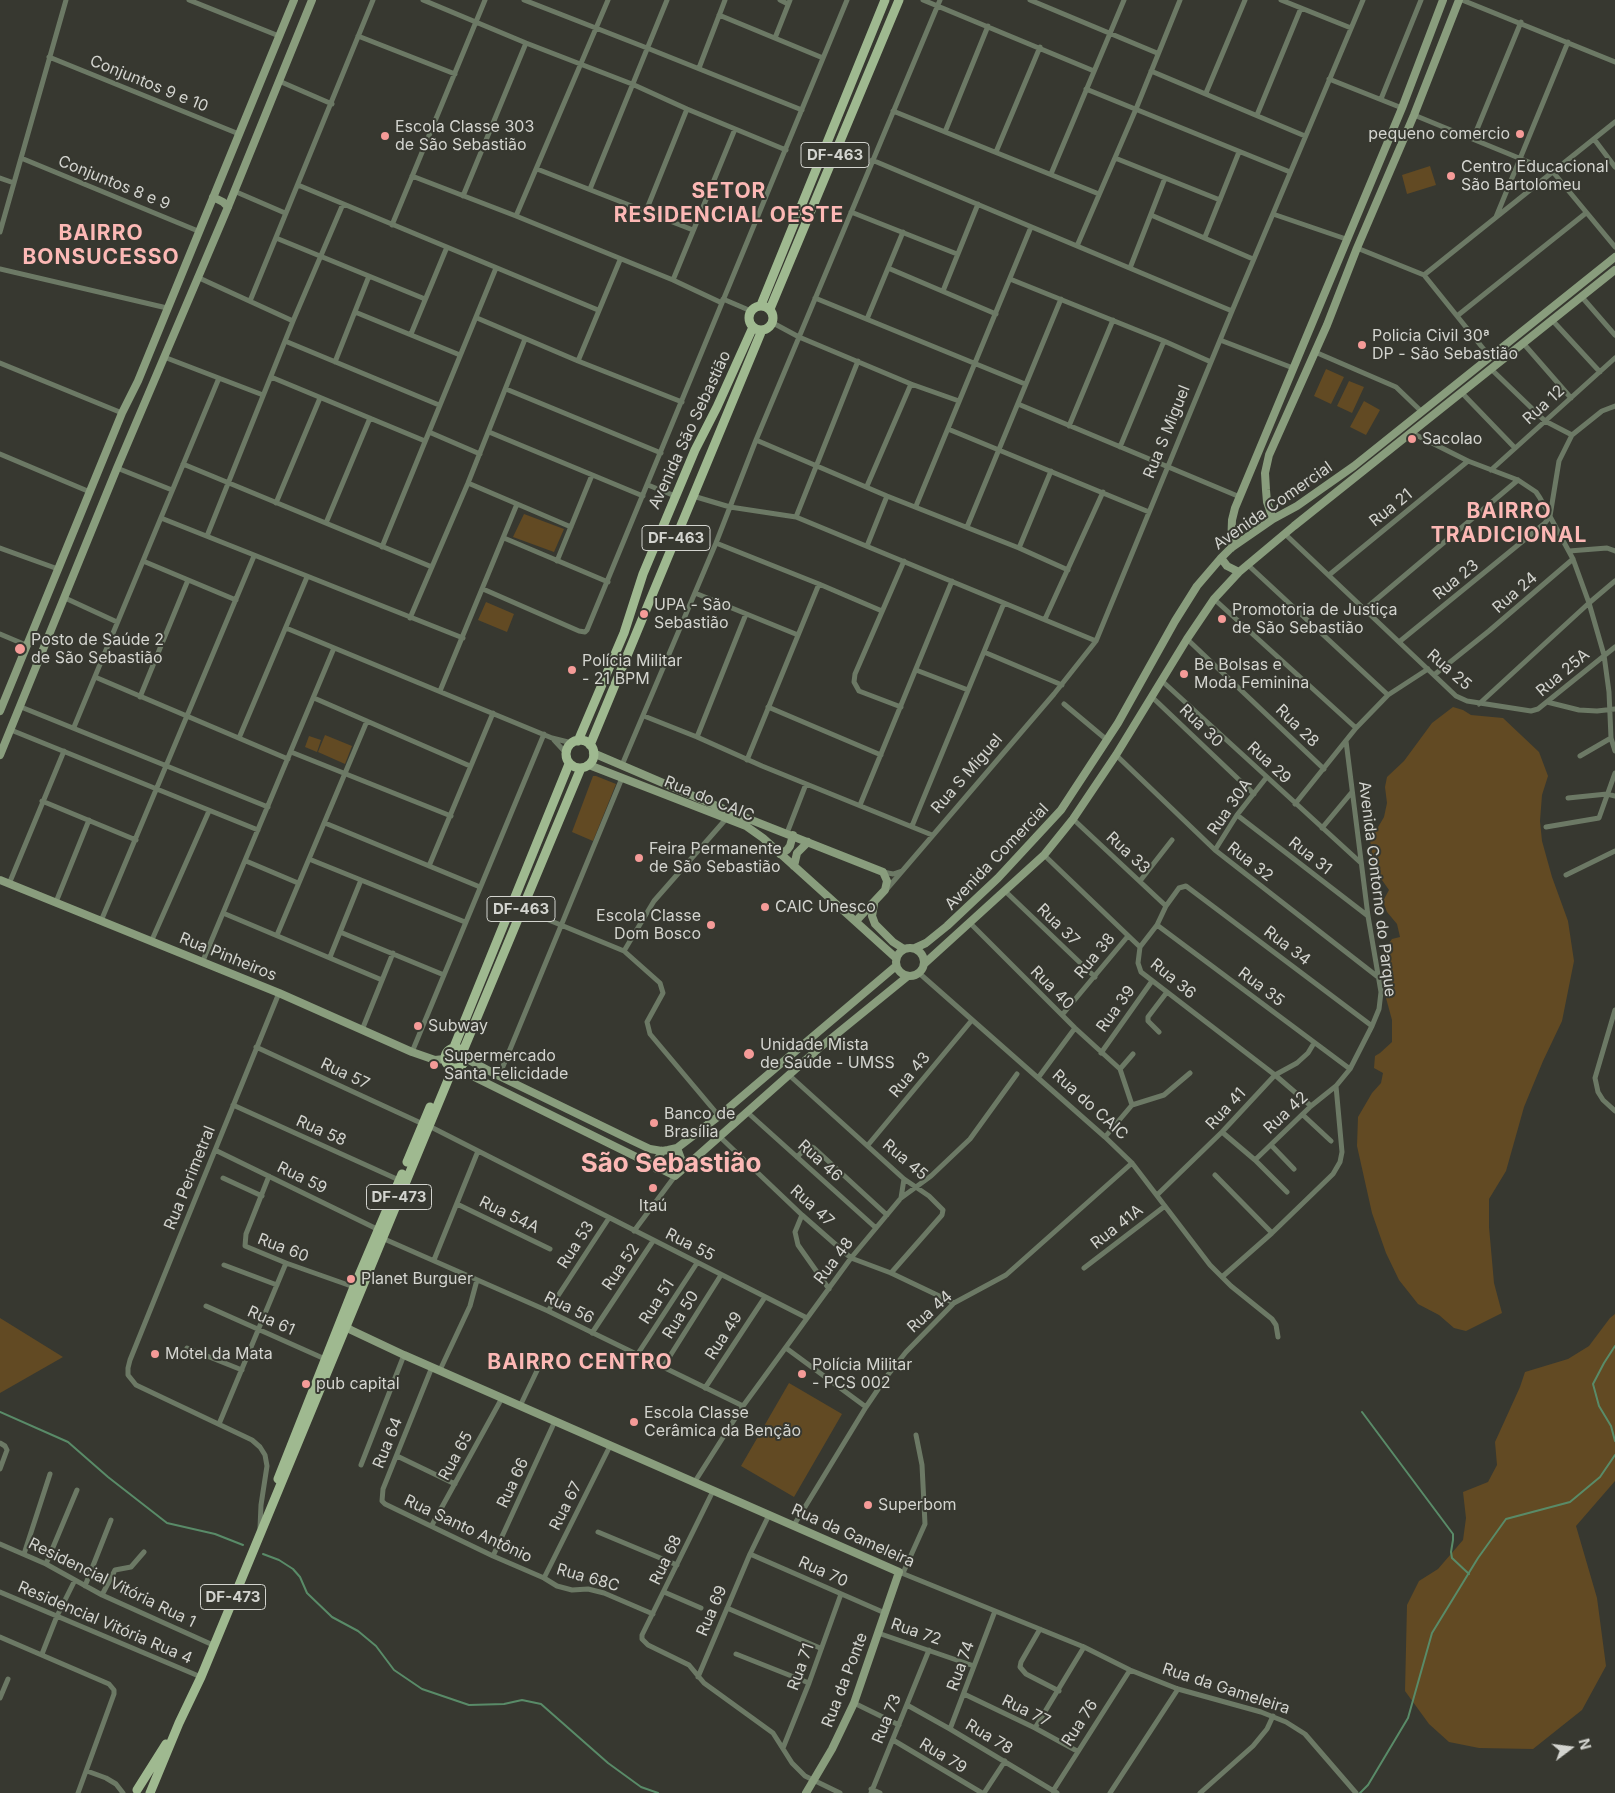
<!DOCTYPE html>
<meta charset="utf-8">
<style>
body{margin:0}
#map{position:relative;width:1615px;height:1793px;overflow:hidden;background:#373830;font-family:Inter,sans-serif}
canvas{display:block}
.north{position:absolute;left:1545px;top:1723px;width:50px;height:50px;-webkit-text-stroke:4px #373830;paint-order:stroke;rotate:75deg;font-size:14px;font-weight:700;line-height:20px;text-align:center;color:#d3d4cf}
.north::after{content:'';display:block;margin:auto;width:18px;height:22px;background:#d3d4cf;clip-path:polygon(50% 0,100% 100%,50% 72%,0 100%)}
</style>
<div id="map">
<canvas width="1615" height="1793"></canvas>
<div class="north">N</div>
</div>
<script>
const ctx = document.querySelector('canvas').getContext('2d');
ctx.lineJoin = 'round';
function fill(path, color) { ctx.fillStyle = color; ctx.fill(path, 'evenodd'); }
const poly = rows => new Path2D(rows.map(r => 'M' + r).join(''));
function stroke(path, color, width, dash) { ctx.strokeStyle = color; ctx.lineWidth = width; ctx.lineCap = dash ? 'butt' : 'round'; ctx.setLineDash(dash || []); ctx.stroke(path); }
function drawText(font, color, halo, rows, align = 'center') {
  ctx.font = font + ' Inter,sans-serif'; ctx.lineWidth = 4; ctx.setLineDash([]); ctx.textBaseline = 'middle'; ctx.strokeStyle = halo; ctx.fillStyle = color; for (const [text, x, y, turn = 0] of rows) {
    ctx.save(); ctx.translate(x, y); ctx.rotate((+turn || 0) * Math.PI / 180); ctx.textAlign = isNaN(turn) ? turn : align; if (halo) ctx.strokeText(text, 0, 0); ctx.fillText(text, 0, 0); ctx.restore();
  }
}
fill(poly([
 [1430,166,1436,185,1407,194,1402,175],
 [1326,369,1344,377,1331,404,1314,396],
 [1349,381,1364,387,1352,413,1337,406],
 [1364,401,1380,410,1366,435,1350,427],
 [524,514,564,529,554,552,513,537],
 [486,602,514,614,507,632,478,620],
 [1453,707,1463,710,1471,715,1503,718,1539,752,1548,776,1542,795,1540,821,1542,841,1552,877,1568,921,1574,961,1562,1021,1543,1061,1524,1107,1506,1171,1489,1199,1489,1227,1494,1283,1502,1313,1466,1331,1454,1328,1439,1315,1418,1304,1399,1280,1386,1253,1372,1213,1357,1146,1358,1117,1372,1093,1381,1083,1383,1073,1374,1068,1375,1056,1380,1053,1392,1042,1392,1020,1386,998,1387,946,1392,939,1400,937,1397,924,1387,912,1383,901,1389,890,1370,863,1372,850,1370,841,1384,817,1387,803,1385,787,1387,777,1404,761,1432,723],
 [325,735,352,746,345,764,318,752],
 [309,736,321,740,317,752,305,747],
 [593,776,596,776,616,784,593,841,572,832],
 [1615,1314,1615,1481,1576,1526,1597,1598,1606,1666,1582,1710,1533,1749,1479,1748,1449,1742,1429,1724,1405,1691,1407,1605,1419,1581,1438,1569,1463,1540,1466,1518,1463,1492,1488,1482,1497,1465,1495,1442,1520,1387,1525,1372,1568,1359,1589,1346,1610,1318],
 [0,1318,63,1357,0,1393],
 [789,1383,842,1414,794,1497,741,1466]
]), '#624a23');
stroke(poly([
 [1615,1346,1604,1363,1593,1384,1599,1406,1611,1426,1615,1441],
 [0,1412,68,1442,108,1477,167,1523,215,1534,243,1545],
 [1362,1412,1453,1534,1453,1540,1451,1552,1452,1558,1469,1574],
 [263,1554,279,1560,293,1569,300,1577,307,1593,332,1617,358,1631,376,1646,394,1670,422,1689,469,1705,504,1704,522,1700,541,1704,608,1763,641,1787,658,1793],
 [1360,1793,1368,1785,1408,1718,1432,1633,1478,1558,1506,1519,1570,1502,1600,1477,1615,1455]
]), '#598b68', 2);
stroke(poly([
 [189,0,279,36],
 [423,0,526,43,632,84,687,109,786,150],
 [524,0,647,48,802,110],
 [780,0,788,4],
 [923,0,1094,71],
 [1030,0,1157,53],
 [1281,0,1351,28],
 [1462,0,1615,62],
 [719,15,823,58],
 [358,36,455,74],
 [775,38,790,0],
 [49,57,239,134],
 [699,68,725,0],
 [1151,71,1305,136],
 [1329,79,1402,108],
 [279,81,332,104],
 [1086,89,1290,172],
 [1206,93,1245,0],
 [1381,99,1421,0],
 [893,111,1099,194],
 [1257,115,1301,8],
 [1414,115,1553,172,1615,247],
 [945,132,988,26],
 [1473,139,1521,22],
 [1594,139,1615,167],
 [996,152,1040,47],
 [21,158,198,231],
 [1115,158,1220,200],
 [872,160,1232,311],
 [537,169,693,230],
 [1051,174,1124,0],
 [412,176,516,216,673,280,722,303],
 [0,178,14,183],
 [298,185,598,310],
 [590,189,667,0],
 [234,191,285,213],
 [463,196,526,43],
 [646,211,687,109],
 [851,212,957,254],
 [1273,214,1346,239],
 [1151,215,1253,259],
 [516,216,608,0],
 [1496,217,1568,42],
 [392,225,485,0],
 [0,232,66,0],
 [1205,237,1239,152],
 [276,238,425,299],
 [1077,246,1136,109,1180,0],
 [1357,248,1424,275,1490,357],
 [888,268,996,314],
 [1130,268,1165,178],
 [0,269,167,308],
 [1424,275,1615,122],
 [197,277,293,321],
 [1010,279,1164,341,1211,362],
 [673,280,735,129],
 [943,291,978,204],
 [1581,296,1615,335],
 [815,298,1025,384],
 [723,299,751,311],
 [250,301,373,0],
 [355,312,460,355],
 [1457,316,1586,213],
 [477,318,578,361,682,402],
 [867,319,903,232],
 [1552,320,1600,372],
 [773,323,799,337,911,384,959,401],
 [411,334,447,247],
 [1220,340,1293,368],
 [285,341,439,405],
 [1523,343,1571,398],
 [1315,352,1396,387,1422,412],
 [164,357,263,395],
 [578,361,620,260],
 [335,362,369,276],
 [0,363,122,413],
 [1491,369,1545,421,1572,435],
 [271,377,425,441],
 [506,389,661,453],
 [1462,393,1515,448],
 [1018,404,1240,497],
 [1069,426,1113,320],
 [948,429,1149,512],
 [429,432,480,454],
 [489,432,643,496],
 [1412,433,1468,461,1518,480,1536,492,1540,498,1573,559,1589,603,1604,655,1609,692,1611,738,1615,751],
 [756,440,887,496,1019,548,1068,570],
 [1120,447,1164,341],
 [0,454,90,492],
 [183,464,432,567],
 [117,468,172,490],
 [1491,470,1615,358],
 [468,483,571,527],
 [648,485,675,496],
 [867,486,911,384],
 [693,496,730,507,796,517,1096,641],
 [276,503,320,398],
 [916,506,1031,227],
 [796,517,858,361],
 [161,518,463,638],
 [326,523,370,418],
 [967,527,1061,299],
 [1285,534,1456,696,1467,701,1531,711,1538,709,1615,647],
 [207,536,293,321,343,204],
 [504,538,608,582],
 [716,543,819,584,882,611],
 [867,546,887,496],
 [382,547,496,268],
 [0,548,58,569],
 [1019,548,1051,471],
 [1569,551,1607,548,1615,551],
 [143,561,236,600],
 [557,561,592,475],
 [1248,565,1388,695],
 [1329,575,1468,461],
 [483,589,579,631,585,632,587,630,847,0],
 [695,593,798,635],
 [65,598,117,622],
 [1214,599,1356,728],
 [1365,609,1518,480],
 [410,618,468,483,525,339],
 [1045,619,1103,492],
 [286,628,552,738,572,743],
 [0,634,26,645],
 [1187,639,1324,769],
 [1399,642,1545,523,1550,516,1559,461,1572,435,1602,411,1615,406],
 [984,652,1062,685],
 [916,670,968,690],
 [1434,675,1489,631,1573,559],
 [95,677,288,759],
 [1161,680,1361,863],
 [440,691,517,504],
 [140,697,188,580],
 [1152,697,1254,794],
 [314,698,470,766],
 [1547,702,1579,710,1597,711,1615,709],
 [1064,704,1107,740],
 [1479,704,1589,603,1615,581],
 [21,707,268,807],
 [768,707,881,755],
 [901,707,859,691,854,682,855,674,904,561],
 [644,716,697,737,762,766,932,835],
 [74,727,219,378],
 [11,730,258,830],
 [697,737,746,614],
 [239,738,307,577],
 [554,740,566,753],
 [291,752,451,816],
 [1116,755,1215,850,1378,977],
 [1580,756,1611,738],
 [747,760,819,584],
 [622,765,716,543,756,440,940,0],
 [1568,798,1607,794,1615,796],
 [42,801,136,840],
 [1295,804,1356,728,1388,695,1428,669],
 [860,805,952,581],
 [1237,815,1368,916],
 [1073,819,1166,906],
 [325,823,480,887],
 [912,826,1004,603],
 [1546,827,1599,818,1615,773],
 [1322,828,1352,792],
 [787,833,806,784],
 [1215,850,1237,815,1266,778],
 [1044,855,1140,947,1138,963,1141,972,1275,1075,1311,1106],
 [309,859,465,922],
 [246,861,298,883],
 [429,866,493,713],
 [883,872,893,874,902,871],
 [1566,875,1615,851],
 [1140,881,1172,840],
 [9,884,64,751],
 [886,890,1054,694,1096,641,1232,311,1363,0],
 [1005,891,1095,977],
 [56,902,89,820],
 [522,909,624,951,660,983,663,993,647,1022,650,1034,719,1116],
 [223,913,382,980],
 [101,921,254,556],
 [969,922,1075,1028,1120,1069,1132,1105],
 [1157,925,1350,1069],
 [340,932,444,975],
 [277,935,367,721],
 [151,942,209,811],
 [1140,947,1157,925,1166,906,1179,888,1186,886,1372,1026],
 [624,951,654,901,726,819],
 [330,957,361,880],
 [202,963,334,648],
 [919,973,1105,1137,1132,1163,1210,1265,1231,1286,1272,1319,1276,1325,1278,1337],
 [1615,1010,1595,1078,1598,1092,1603,1100,1615,1111],
 [1062,1015,1128,936],
 [362,1030,393,953],
 [1159,1032,1148,1021,1148,1017,1167,992],
 [256,1047,423,1124],
 [412,1052,544,734],
 [1101,1053,1152,981],
 [1120,1069,1133,1054],
 [789,1075,904,1179,929,1196,943,1210,942,1215,891,1273],
 [499,1076,622,778],
 [1038,1078,1075,1028],
 [233,1105,399,1180],
 [747,1112,876,1228],
 [1303,1115,1331,1141],
 [429,1126,807,1318],
 [1222,1132,1255,1160,1287,1192],
 [719,1136,802,1215,851,1258,891,1273,954,1303],
 [1105,1137,1132,1105,1164,1095,1190,1073],
 [868,1145,972,1020],
 [1271,1145,1294,1169],
 [215,1150,377,1229],
 [797,1157,806,1148,812,1147,814,1148,887,1215],
 [1255,1160,1311,1106,1336,1086],
 [1215,1175,1272,1233],
 [269,1176,246,1234,245,1246,286,1263,354,1287],
 [223,1178,262,1196],
 [1157,1195,1222,1132,1275,1075,1297,1063,1308,1053,1314,1043],
 [901,1198,904,1179],
 [457,1204,550,1249],
 [802,1215,795,1232,798,1245,829,1289],
 [634,1231,675,1176],
 [382,1238,548,1311,743,1406],
 [434,1260,478,1151],
 [224,1265,277,1285],
 [1084,1268,1165,1206],
 [1222,1277,1272,1233,1333,1174,1340,1162,1342,1152,1336,1086,1350,1069,1372,1026,1379,1009,1381,992,1368,916,1346,741],
 [206,1306,325,1359],
 [548,1311,609,1218],
 [592,1333,653,1241],
 [187,1348,242,1370],
 [786,1348,866,1407],
 [637,1355,697,1263],
 [432,1367,383,1489,382,1501,385,1504,493,1556,544,1578,557,1586,572,1590,588,1589,604,1593,653,1614],
 [663,1367,721,1275],
 [440,1370,470,1306,477,1280],
 [705,1388,765,1297],
 [520,1406,545,1354],
 [219,1424,286,1263],
 [0,1443,5,1446,7,1450,0,1469],
 [397,1456,455,1484],
 [361,1465,404,1355],
 [694,1483,743,1406,851,1258,901,1198,931,1176,970,1139,1017,1074],
 [713,1491,642,1635,642,1639,648,1645,689,1665,704,1683,773,1733,792,1763,805,1776,840,1793],
 [432,1525,502,1398],
 [794,1525,866,1407,887,1376,906,1352,954,1303,1006,1275,1132,1163],
 [260,1528,261,1505,267,1466,265,1455,260,1447,252,1440,136,1385,128,1375,128,1368,130,1360,172,1256,279,993],
 [598,1532,677,1565],
 [0,1544,46,1564,102,1595,213,1645],
 [24,1554,50,1474],
 [750,1554,885,1613],
 [493,1556,555,1421],
 [46,1564,77,1490],
 [899,1572,1084,1647,1130,1670,1178,1689,1261,1712,1286,1722,1305,1734,1356,1793],
 [903,1573,925,1524,922,1465,916,1435],
 [544,1578,610,1446],
 [85,1586,111,1520],
 [0,1592,201,1677],
 [664,1592,701,1608],
 [102,1595,115,1570,131,1567,144,1552],
 [727,1608,820,1648],
 [1040,1629,1021,1662,1020,1667,1026,1674,1059,1691],
 [878,1633,974,1666],
 [0,1637,109,1684,114,1690,114,1694,78,1793],
 [42,1654,57,1616,75,1580],
 [736,1654,809,1683],
 [698,1677,750,1554,769,1515],
 [964,1694,1035,1728,1077,1751],
 [0,1698,8,1679],
 [854,1703,899,1725],
 [907,1705,950,1729,1057,1793],
 [1035,1728,1084,1647],
 [950,1729,995,1611],
 [893,1740,982,1793],
 [783,1748,809,1683,841,1594],
 [87,1771,106,1778,116,1784,123,1793],
 [871,1789,880,1793],
 [1053,1791,1130,1670],
 [871,1793,929,1650],
 [984,1793,1005,1761],
 [1110,1793,1178,1689],
 [1200,1793,1253,1746,1267,1729,1273,1716]
]), '#6c7965', 5);
stroke(poly([
 [213,197,223,202,228,207],
 [1273,519,1267,502,1266,490,1265,473,1269,455,1327,325,1357,248,1414,115,1459,0],
 [1231,548,1232,520,1235,508,1402,108,1443,0],
 [1221,558,1227,566,1239,572],
 [0,711,122,413,138,381,294,0],
 [593,753,726,810,883,872,887,881,885,890,856,921],
 [0,755,117,468,228,207,312,0],
 [589,765,746,826,763,838,896,958],
 [780,854,787,850,790,846,793,835],
 [794,866,797,853,808,842],
 [0,880,279,993,412,1052,435,1060,444,1059],
 [874,904,872,916,875,924,893,942,904,949],
 [915,948,926,943,947,926,998,878,1061,810,1118,723,1175,621,1197,586,1221,558,1231,548,1273,519,1297,506,1354,466,1615,257],
 '896 962a14 14 0 1 1 28 0a14 14 0 1 1-28 0Z',
 [924,964,1044,855,1073,819,1116,755,1187,639,1214,599,1239,572,1294,526,1615,270],
 [465,1058,499,1076,631,1140,650,1149,662,1151,668,1150,677,1148,719,1116,896,966],
 [456,1068,675,1176,817,1050,908,976],
 [677,1148,684,1167],
 [657,1169,658,1159,662,1151],
 [342,1324,351,1330,404,1355,899,1572,854,1703,832,1749,806,1793]
]), '#899d7d', 8);
stroke(poly([
 [761,305,885,0],
 '749 318a12 12 0 1 1 24 0a12 12 0 1 1-24 0Z',
 [770,309,899,0],
 '566 754a14 14 0 1 1 28 0a14 14 0 1 1-28 0Z',
 [578,741,624,633,643,574,695,450,717,407,753,327],
 [590,745,762,330],
 [454,1047,569,764],
 '445 1058a10 10 0 1 1 20 0a10 10 0 1 1-20 0Z',
 [463,1051,581,768],
 [407,1162,430,1107],
 [278,1479,354,1287,402,1174],
 [137,1790,166,1744],
 [150,1793,179,1723,201,1677,453,1068]
]), '#9fb990', 9);
for (const [x, y, r, color] of [
 [1520,134,5,"#f59b98"],
 [385,136,5,"#f59b98"],
 [1451,176,5,"#f59b98"],
 [1362,345,5,"#f59b98"],
 [1412,439,5,"#f59b98"],
 [644,614,5,"#f59b98"],
 [1222,619,5,"#f59b98"],
 [20,649,6,"#f59b98"],
 [572,670,5,"#f59b98"],
 [1184,674,5,"#f59b98"],
 [639,858,5,"#f59b98"],
 [765,907,5,"#f59b98"],
 [711,925,5,"#f59b98"],
 [418,1026,5,"#f59b98"],
 [749,1054,6,"#f59b98"],
 [434,1065,5,"#f59b98"],
 [654,1123,5,"#f59b98"],
 [653,1188,5,"#f59b98"],
 [351,1279,5,"#f59b98"],
 [155,1354,5,"#f59b98"],
 [802,1374,5,"#f59b98"],
 [306,1384,5,"#f59b98"],
 [634,1422,5,"#f59b98"],
 [868,1505,5,"#f59b98"]
]) { const dot = new Path2D(); dot.arc(x, y, r, 0, 2 * Math.PI); ctx.fillStyle = color; ctx.fill(dot); stroke(dot, '#373830', 2); }
for (const [x, y, w] of [
 [835,155,68],
 [676,538,68],
 [521,909,68],
 [399,1197,65],
 [233,1597,65]
]) { const box = new Path2D(); box.roundRect(x - w / 2, y - 12.5, w, 25, 4); ctx.fillStyle = '#373830'; ctx.fill(box); stroke(box, '#d3d4cf', 1); }
drawText('bold 15px', '#d3d4cf', null, [
 ["DF-463",835,155],
 ["DF-463",676,538],
 ["DF-463",521,909],
 ["DF-473",399,1197],
 ["DF-473",233,1597]
]);
drawText('16px', '#d3d4cf', '#373830', [
 ["Conjuntos 9 e 10",149,84,22],
 ["Conjuntos 8 e 9",114,183,22],
 ["Rua 12",1544,405,-42],
 ["Avenida São Sebastião",690,430,-65],
 ["Rua S Miguel",1167,432,-68],
 ["Avenida Comercial",1273,506,-35],
 ["Rua 21",1391,508,-39],
 ["Rua 23",1456,580,-39],
 ["Rua 24",1515,593,-41],
 ["Rua 25",1449,670,41],
 ["Rua 25A",1563,673,-40],
 ["Rua 30",1201,726,44],
 ["Rua 28",1297,726,44],
 ["Rua 29",1269,763,43],
 ["Rua S Miguel",967,774,-49],
 ["Rua do CAIC",709,799,22],
 ["Rua 30A",1230,807,-55],
 ["Rua 33",1128,853,43],
 ["Rua 31",1310,856,38],
 ["Avenida Comercial",997,857,-46],
 ["Rua 32",1250,862,38],
 ["Avenida Contorno do Parque",1377,889,83],
 ["Rua 37",1058,925,44],
 ["Rua 34",1287,946,37],
 ["Rua 38",1095,956,-50],
 ["Rua Pinheiros",228,957,22],
 ["Rua 36",1173,979,39],
 ["Rua 35",1261,987,37],
 ["Rua 40",1052,988,45],
 ["Rua 39",1116,1009,-54],
 ["Rua 57",345,1074,25],
 ["Rua 43",910,1075,-50],
 ["Rua do CAIC",1090,1105,42],
 ["Rua 41",1226,1109,-47],
 ["Rua 42",1286,1113,-43],
 ["Rua 58",321,1131,24],
 ["Rua 45",905,1160,40],
 ["Rua 46",820,1161,42],
 ["Rua Perimetral",190,1178,-68],
 ["Rua 59",302,1178,26],
 ["Rua 47",812,1206,42],
 ["Rua 54A",509,1215,26],
 ["Rua 41A",1117,1227,-38],
 ["Rua 53",576,1245,-57],
 ["Rua 55",690,1245,27],
 ["Rua 60",283,1248,21],
 ["Rua 48",834,1261,-53],
 ["Rua 52",621,1267,-56],
 ["Rua 51",657,1302,-57],
 ["Rua 56",569,1308,26],
 ["Rua 44",930,1312,-42],
 ["Rua 50",681,1315,-58],
 ["Rua 61",271,1321,24],
 ["Rua 49",724,1336,-57],
 ["Rua 64",388,1443,-68],
 ["Rua 65",456,1456,-61],
 ["Rua 66",513,1483,-65],
 ["Rua 67",566,1506,-63],
 ["Rua Santo Antônio",468,1529,25],
 ["Rua da Gameleira",853,1536,24],
 ["Rua 68",666,1560,-64],
 ["Rua 70",823,1572,24],
 ["Rua 68C",588,1578,16],
 ["Residencial Vitória Rua 1",112,1583,26],
 ["Rua 69",712,1611,-67],
 ["Residencial Vitória Rua 4",105,1623,23],
 ["Rua 72",916,1632,19],
 ["Rua 74",961,1666,-70],
 ["Rua 71",801,1667,-70],
 ["Rua da Ponte",845,1680,-69],
 ["Rua da Gameleira",1226,1689,18],
 ["Rua 77",1026,1711,26],
 ["Rua 73",887,1719,-68],
 ["Rua 76",1080,1723,-57],
 ["Rua 78",989,1737,31],
 ["Rua 79",943,1756,31]
]);
drawText('16px', '#d3d4cf', '#373830', [
 ["Escola Classe 303",395,127],
 ["de São Sebastião",395,145],
 ["pequeno comercio",1510,134,"right"],
 ["Centro Educacional",1461,167],
 ["São Bartolomeu",1461,185],
 ["Policia Civil 30ª",1372,336],
 ["DP - São Sebastião",1372,354],
 ["Sacolao",1422,439],
 ["UPA - São",654,605],
 ["Sebastião",654,623],
 ["Promotoria de Justiça",1232,610],
 ["de São Sebastião",1232,628],
 ["Posto de Saúde 2",31,640],
 ["de São Sebastião",31,658],
 ["Polícia Militar",582,661],
 ["- 21 BPM",582,679],
 ["Be Bolsas e",1194,665],
 ["Moda Feminina",1194,683],
 ["Feira Permanente",649,849],
 ["de São Sebastião",649,867],
 ["CAIC Unesco",775,907],
 ["Escola Classe",701,916,"right"],
 ["Dom Bosco",701,934,"right"],
 ["Subway",428,1026],
 ["Unidade Mista",760,1045],
 ["de Saúde - UMSS",760,1063],
 ["Supermercado",444,1056],
 ["Santa Felicidade",444,1074],
 ["Banco de",664,1114],
 ["Brasília",664,1132],
 ["Itaú",653,1206,"center"],
 ["Planet Burguer",361,1279],
 ["Motel da Mata",165,1354],
 ["Polícia Militar",812,1365],
 ["- PCS 002",812,1383],
 ["pub capital",316,1384],
 ["Escola Classe",644,1413],
 ["Cerâmica da Benção",644,1431],
 ["Superbom",878,1505]
], 'left');
ctx.letterSpacing = '1px';
drawText('bold 21px', '#fcb8b5', '#373830', [
 ["SETOR",729,192],
 ["RESIDENCIAL OESTE",729,216],
 ["BAIRRO",101,234],
 ["BONSUCESSO",101,258],
 ["BAIRRO",1509,512],
 ["TRADICIONAL",1509,536],
 ["BAIRRO CENTRO",580,1363]
]);
ctx.letterSpacing = '0px';
drawText('bold 26px', '#fcb8b5', '#373830', [
 ["São Sebastião",671,1164]
]);
</script>
